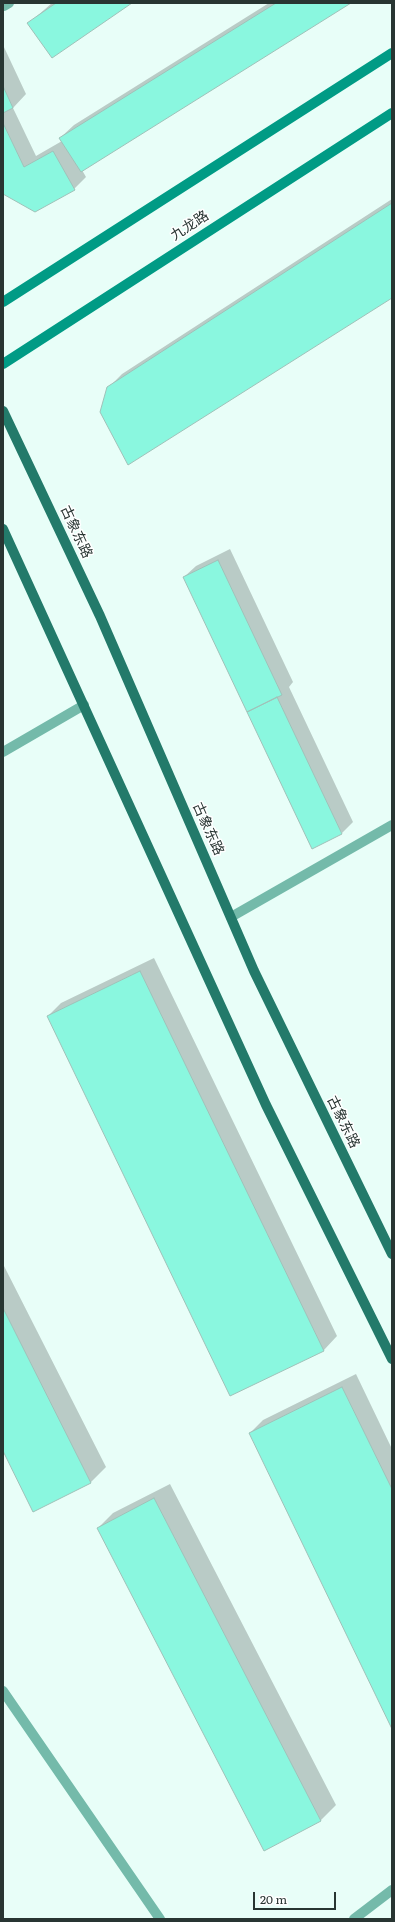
<!DOCTYPE html>
<meta charset="utf-8">
<style>
body{margin:0}
#map{position:relative;width:395px;height:1922px;overflow:hidden;background:#e8fef8;font-family:Literata,serif}
canvas{display:block}
.frame{position:absolute;inset:0;border:4px solid #283532;pointer-events:none}
.scale{position:absolute;left:253px;top:1892px;width:83px;height:18px;box-sizing:border-box;border:2px solid #283532;border-top:0;padding-left:5px;font-size:12px;line-height:14px;white-space:nowrap;color:#283532;-webkit-text-stroke:3px #fff;paint-order:stroke}
</style>
<div id="map">
<canvas width="395" height="1922"></canvas>
<div class="frame"></div>
<div class="scale">20 m</div>
</div>
<script>
const ctx = document.querySelector('canvas').getContext('2d');
ctx.lineJoin = 'round';
function fill(path, color) { ctx.fillStyle = color; ctx.fill(path, 'evenodd'); }
const poly = rows => new Path2D(rows.map(r => 'M' + r).join(''));
function stroke(path, color, width, dash) { ctx.strokeStyle = color; ctx.lineWidth = width; ctx.lineCap = dash ? 'butt' : 'round'; ctx.setLineDash(dash || []); ctx.stroke(path); }
function drawText(font, color, halo, rows, align = 'center') {
  ctx.font = font + ' Literata,"Noto Sans SC",serif'; ctx.lineWidth = 3; ctx.setLineDash([]); ctx.textBaseline = 'middle'; ctx.strokeStyle = halo; ctx.fillStyle = color; for (const [text, x, y, turn = 0] of rows) {
    ctx.save(); ctx.translate(x, y); ctx.rotate((+turn || 0) * Math.PI / 180); ctx.textAlign = isNaN(turn) ? turn : align; if (halo) ctx.strokeText(text, 0, 0); ctx.fillText(text, 0, 0); ctx.restore();
  }
}
fill(poly([
 [52,3,130,3,29,23],
 [269,3,350,3,82,170,86,177,74,189,3,193,3,45,26,94,13,108,36,156,62,141,60,138,74,125],
 [392,199,392,297,108,388,122,374],
 [230,549,293,682,289,687,353,822,342,833,184,577,196,566],
 [154,958,337,1336,324,1350,231,1395,48,1016,61,1003],
 [3,1264,106,1467,91,1482,34,1510,3,1449],
 [356,1374,392,1449,392,1727,250,1433,263,1420],
 [170,1484,336,1805,321,1820,264,1849,98,1528,113,1513]
]), '#0003');
const building = poly([
 [56,3,132,3,52,58,27,23,56,3],
 [276,3,351,3,81,172,59,138,276,3],
 [3,86,13,108,3,113,3,86],
 [3,123,24,167,53,151,75,190,35,212,3,194,3,123],
 [392,203,392,298,128,465,100,412,107,387,392,203],
 [218,560,282,695,247,712,183,577,218,560],
 [277,697,342,834,312,849,247,712,277,697],
 [140,971,324,1351,230,1396,47,1016,140,971],
 [3,1308,91,1483,33,1512,3,1451,3,1308],
 [342,1387,392,1489,392,1729,249,1433,342,1387],
 [154,1498,321,1821,264,1851,97,1528,154,1498]
]);
fill(building, '#8af7df');
stroke(building, '#9fc1b8', 1);
stroke(poly([
 [231,917,392,825]
]), '#74baaa', 10);
stroke(poly([
 [4,6,9,3],
 [3,752,84,705],
 [3,1691,160,1919],
 [354,1919,392,1890]
]), '#74baaa', 10);
stroke(poly([
 [3,302,392,53],
 [3,364,392,113]
]), '#009b85', 10);
stroke(poly([
 [3,411,100,616,254,971,392,1254],
 [3,529,266,1105,392,1359]
]), '#237a6a', 10);
drawText('14px', '#283532', '#fff', [
 ["九龙路",190,226,-33],
 ["古象东路",76,532,65],
 ["古象东路",208,829,66],
 ["古象东路",343,1122,64]
]);
</script>
